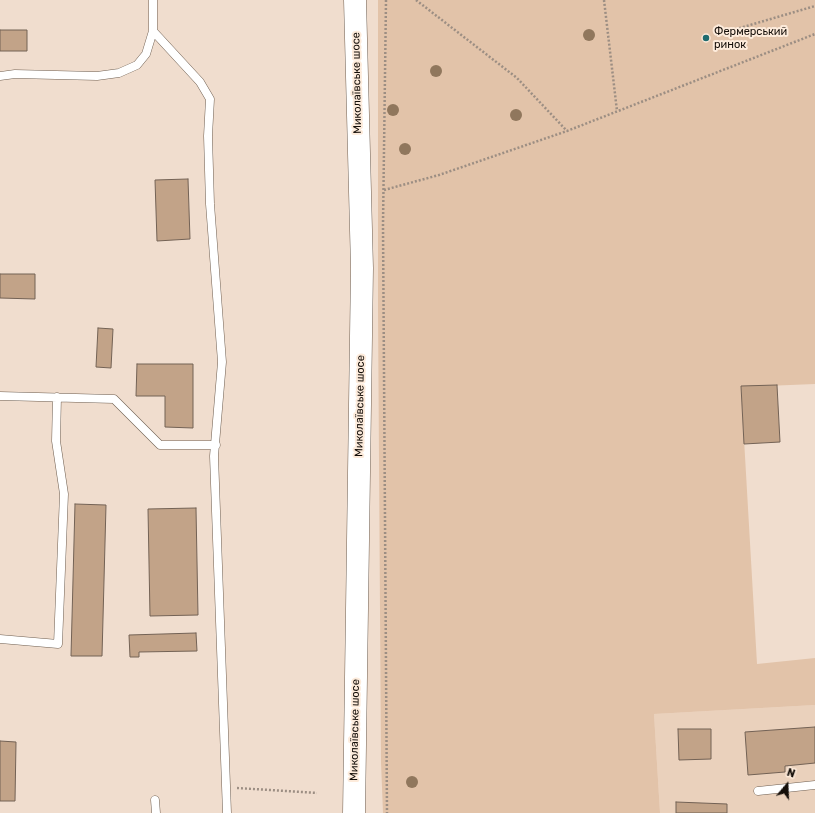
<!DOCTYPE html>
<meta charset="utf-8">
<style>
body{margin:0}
#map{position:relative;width:815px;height:813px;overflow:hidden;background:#f0ddce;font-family:Rubik,sans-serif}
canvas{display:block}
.north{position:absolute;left:767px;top:765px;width:40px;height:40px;-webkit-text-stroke:3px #fdebdb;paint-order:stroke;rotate:19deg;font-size:11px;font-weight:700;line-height:16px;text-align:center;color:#130d08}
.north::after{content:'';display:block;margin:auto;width:14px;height:18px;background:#130d08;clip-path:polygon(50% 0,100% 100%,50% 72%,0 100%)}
</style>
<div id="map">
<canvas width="815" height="813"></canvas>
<div class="north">N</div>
</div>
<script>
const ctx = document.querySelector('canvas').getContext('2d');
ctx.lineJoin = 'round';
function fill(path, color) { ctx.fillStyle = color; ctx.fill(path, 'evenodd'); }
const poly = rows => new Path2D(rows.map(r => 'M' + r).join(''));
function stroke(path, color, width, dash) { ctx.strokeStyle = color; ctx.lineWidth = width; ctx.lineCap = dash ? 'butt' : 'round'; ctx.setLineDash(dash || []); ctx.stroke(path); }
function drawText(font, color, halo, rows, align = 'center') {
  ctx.font = font + ' Rubik,sans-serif'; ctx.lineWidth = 4; ctx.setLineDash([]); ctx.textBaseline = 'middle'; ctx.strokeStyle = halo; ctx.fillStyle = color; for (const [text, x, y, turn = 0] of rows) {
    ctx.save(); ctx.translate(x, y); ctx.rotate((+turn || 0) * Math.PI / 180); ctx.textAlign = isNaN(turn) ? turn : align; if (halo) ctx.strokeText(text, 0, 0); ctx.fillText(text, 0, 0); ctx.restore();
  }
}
fill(poly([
 [815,705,815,813,660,813,654,714]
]), '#ead1bc');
fill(poly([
 [378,0,815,0,815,384,741,387,757,664,815,658,815,705,654,714,660,813,383,813,381,762,378,308]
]), '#e2c3a9');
const building = poly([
 [0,30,27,30,27,51,0,51,0,30],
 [188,179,190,239,157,241,155,180,188,179],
 [0,274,35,274,35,299,0,298,0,274],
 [98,328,113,329,111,368,96,367,98,328],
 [137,364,193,364,193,428,165,427,165,396,136,396,137,364],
 [777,385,780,442,744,444,741,386,777,385],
 [75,504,106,505,102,656,71,656,75,504],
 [196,508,198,615,150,616,148,509,196,508],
 [196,633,197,651,139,652,139,657,130,657,129,635,196,633],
 [815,727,815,763,785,766,785,772,748,775,745,732,815,727],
 [678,729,711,729,711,759,679,760,678,729],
 [0,741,16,742,15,801,0,801,0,741],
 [676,802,727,804,727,813,676,813,676,802]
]);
fill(building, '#c2a388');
stroke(building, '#736255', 1);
const lane = poly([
 [153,31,200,82,210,99,208,136,210,204,222,362,214,456,227,813],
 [0,76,15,74,97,76,119,73,137,65,146,54,153,31,153,0],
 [0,396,114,399,160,445,216,445],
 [0,639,58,644,64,494,56,441,57,397],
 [758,791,815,785],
 [155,800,156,813]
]);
const primary = poly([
 [354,813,362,268,355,0]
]);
stroke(lane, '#6f5f51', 9);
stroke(primary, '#6f5f51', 23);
stroke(poly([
 [386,0,383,225,387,813],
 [416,0,517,78,567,131],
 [604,0,617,111],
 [716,35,815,6],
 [384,190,439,175,567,131,815,34],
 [237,788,317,793]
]), '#9c8e83', 2.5, [2, 2]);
stroke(lane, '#fff', 8);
stroke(primary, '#fff', 22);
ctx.fillStyle = '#90775d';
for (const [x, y] of [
 [589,35],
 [436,71],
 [393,110],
 [516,115],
 [405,149],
 [412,782]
]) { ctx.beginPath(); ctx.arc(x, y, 6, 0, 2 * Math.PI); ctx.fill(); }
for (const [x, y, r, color] of [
 [706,38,4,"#1f6b6e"]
]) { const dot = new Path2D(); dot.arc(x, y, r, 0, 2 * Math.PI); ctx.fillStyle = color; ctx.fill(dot); stroke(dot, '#fdebdb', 1.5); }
drawText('11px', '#130d08', '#fdebdb', [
 ["Фермерський",714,32],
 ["ринок",714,45]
], 'left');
drawText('11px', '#130d08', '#fdebdb', [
 ["Миколаївське шосе",357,83,-91],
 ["Миколаївське шосе",360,406,-89],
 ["Миколаївське шосе",355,730,-89]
]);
</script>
